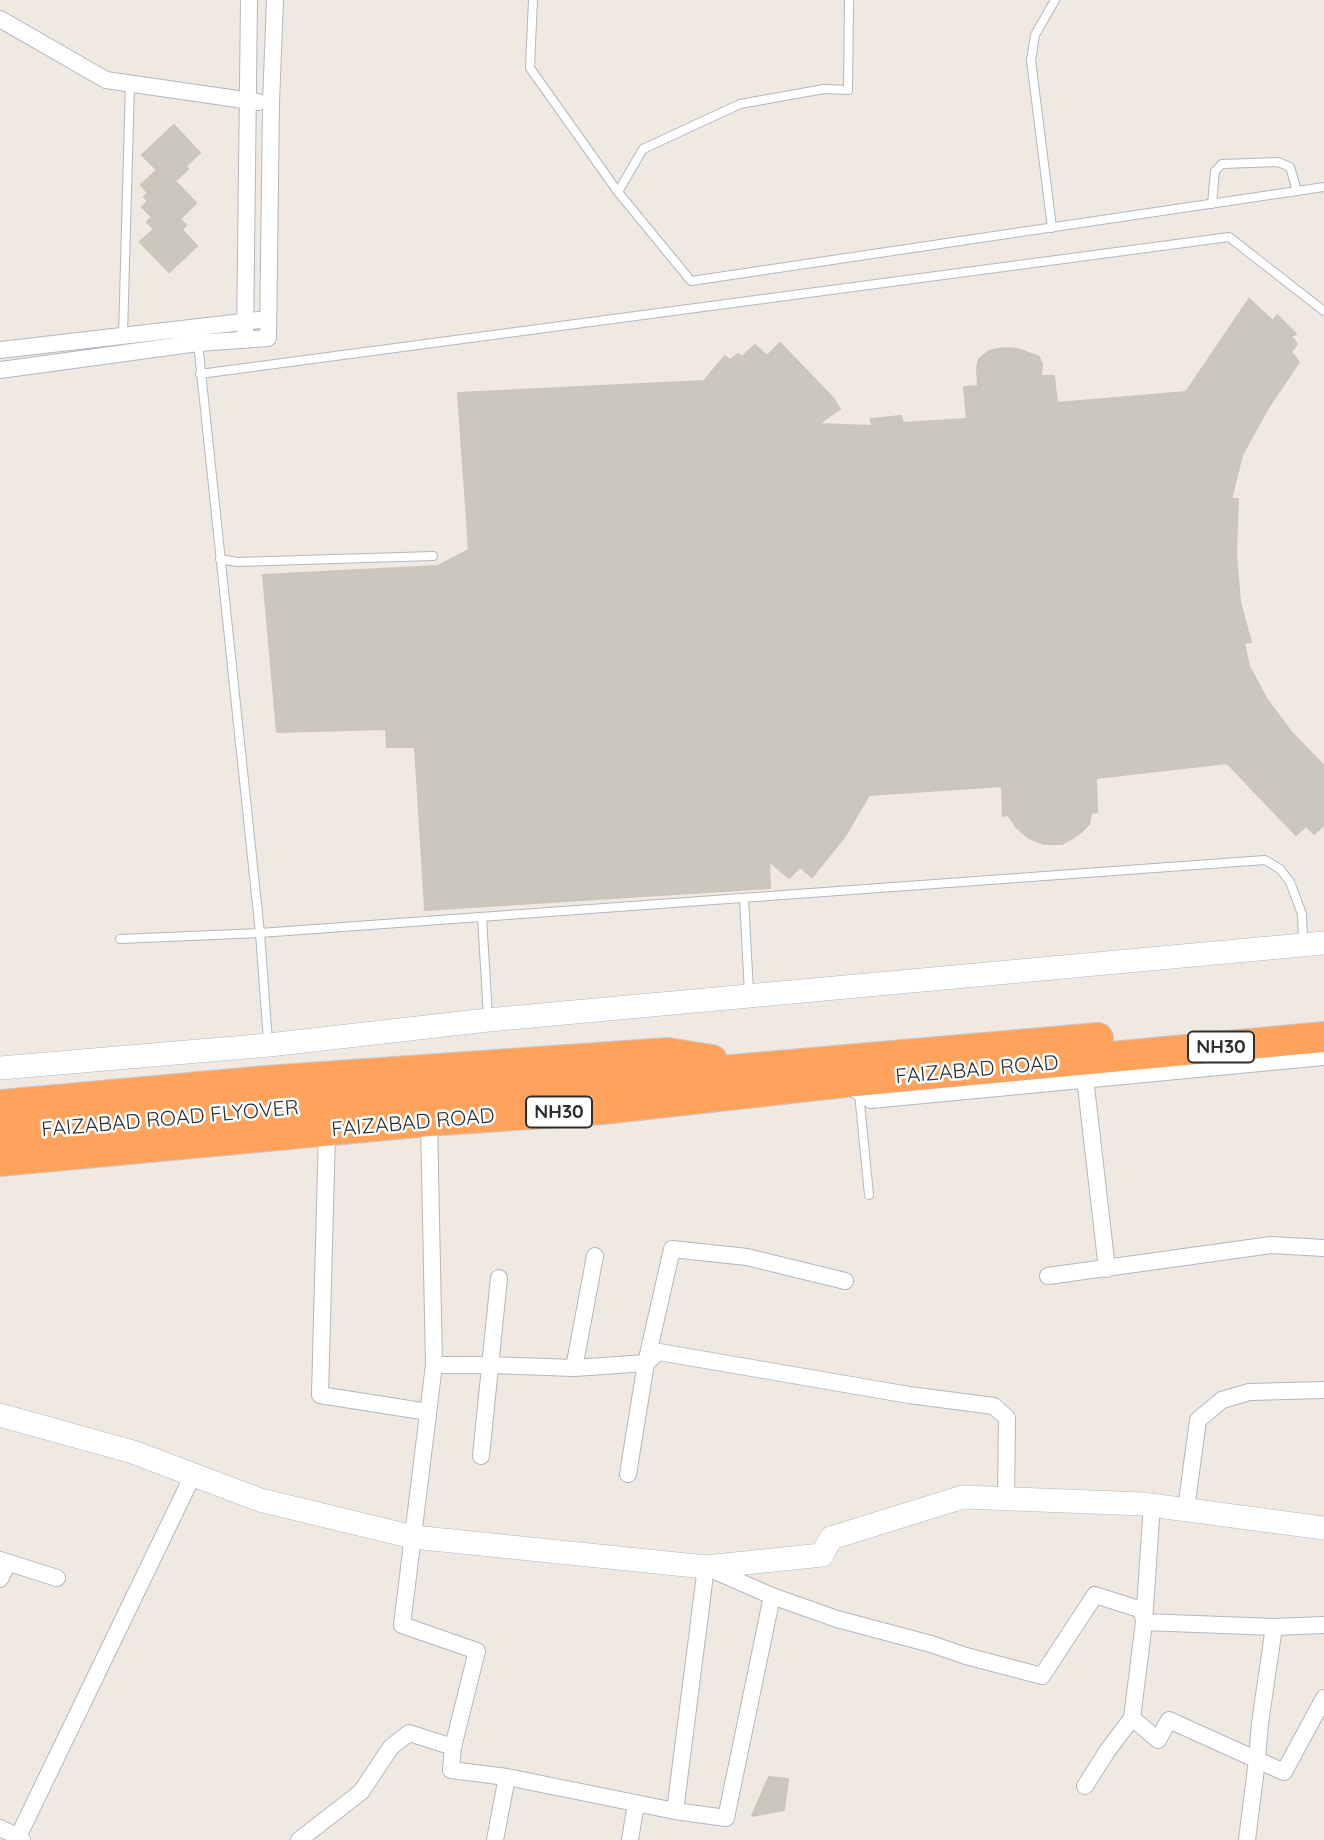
<!DOCTYPE html>
<style>
body{margin:0}
canvas{display:block;background:#efe9e1}
</style>
<canvas width="1324" height="1840"></canvas>
<script>
const ctx = document.querySelector('canvas').getContext('2d');
ctx.lineJoin = 'round';
function fill(path, color) { ctx.fillStyle = color; ctx.fill(path, 'evenodd'); }
const poly = rows => new Path2D(rows.map(r => 'M' + r).join(''));
function stroke(path, color, width, dash) { ctx.strokeStyle = color; ctx.lineWidth = width; ctx.lineCap = dash ? 'butt' : 'round'; ctx.setLineDash(dash || []); ctx.stroke(path); }
function drawText(font, color, halo, rows, align = 'center') {
  ctx.font = font + ' Quicksand,sans-serif'; ctx.lineWidth = 5; ctx.setLineDash([]); ctx.textBaseline = 'middle'; ctx.strokeStyle = halo; ctx.fillStyle = color; for (const [text, x, y, turn = 0] of rows) {
    ctx.save(); ctx.translate(x, y); ctx.rotate((+turn || 0) * Math.PI / 180); ctx.textAlign = isNaN(turn) ? turn : align; if (halo) ctx.strokeText(text, 0, 0); ctx.fillText(text, 0, 0); ctx.restore();
  }
}
const building = poly([
 [174,125,200,153,186,166,188,169,175,181,196,203,180,219,186,225,182,230,197,246,169,272,140,242,154,229,147,222,152,217,142,207,148,201,144,197,148,193,141,185,157,170,142,155,174,125],
 [1249,299,1273,321,1277,315,1296,334,1291,336,1297,344,1291,352,1299,362,1268,408,1242,455,1231,499,1238,499,1236,554,1240,602,1251,642,1244,643,1249,666,1266,698,1292,733,1324,766,1324,825,1314,834,1306,826,1296,835,1227,763,1096,778,1097,812,1091,813,1089,824,1079,834,1062,844,1044,844,1029,838,1017,828,1008,815,1003,816,1002,786,869,795,845,836,812,877,800,867,789,878,769,861,770,888,425,910,415,747,387,747,386,729,277,732,263,575,438,566,469,550,458,393,704,381,725,356,730,360,738,354,742,357,755,345,767,356,780,343,833,398,840,409,818,424,872,426,871,419,901,416,903,423,967,419,964,387,978,386,977,368,979,359,989,351,1004,348,1018,349,1039,357,1042,365,1041,376,1054,376,1057,403,1186,392,1249,299],
 [769,1777,788,1779,784,1810,752,1816,769,1777]
]);
fill(building, '#cbc7bf');
stroke(building, '#cbc5ba', 2);
const lane = poly([
 [533,0,530,68,618,192,691,281,1324,187],
 [618,192,643,149,740,104,824,89,848,90,849,0],
 [1212,204,1215,171,1222,164,1278,162,1290,167,1297,191],
 [1052,228,1031,60,1035,35,1055,0],
 [123,336,130,83],
 [198,343,260,933,268,1042],
 [200,374,1229,237,1324,311],
 [220,559,237,562,433,556],
 [744,898,749,993],
 [482,917,488,1017],
 [120,939,260,933,1265,860,1280,869,1290,882,1302,914,1303,942],
 [859,1093,869,1195]
]);
const street = poly([
 [0,19,106,80,258,102],
 [245,340,249,0],
 [0,350,268,319],
 [0,370,198,343,268,338,271,103,275,0],
 [1084,1069,1107,1269],
 [847,1084,871,1100,1324,1057],
 [327,1131,320,1395,428,1412],
 [1048,1276,1271,1245,1324,1248],
 [434,1365,491,1365,574,1368,646,1363,672,1249,747,1257,845,1281],
 [574,1368,595,1256],
 [481,1456,499,1278],
 [628,1474,646,1363,659,1352,909,1395,994,1406,1007,1418,1006,1499],
 [1152,1505,1144,1622,1132,1718,1158,1740,1169,1720,1284,1772,1324,1698],
 [1186,1509,1198,1420,1222,1400,1249,1392,1324,1390],
 [0,1560,57,1578],
 [0,1579,8,1563],
 [453,1747,451,1770,507,1777,495,1840],
 [507,1777,675,1811,726,1818,772,1596],
 [1085,1786,1108,1750,1132,1718],
 [675,1811,706,1567,772,1596,837,1619,931,1644,966,1656,1042,1676,1095,1595,1142,1610,1144,1622,1274,1627,1324,1625],
 [0,1828,18,1837],
 [22,1840,18,1837,193,1475],
 [299,1840,361,1792,391,1747,409,1733,453,1747,477,1651,402,1625,434,1365,429,1121],
 [630,1840,636,1803],
 [1247,1840,1257,1760,1260,1723,1274,1627]
]);
const secondary = poly([
 [0,1068,269,1045,488,1020,1324,943],
 [0,1415,133,1452,260,1500,413,1537,706,1567,822,1555,831,1538,963,1497,1143,1504,1324,1528]
]);
const highway = poly([
 [0,1105,266,1081,668,1053,712,1060],
 [0,1134,1098,1038],
 [0,1161,429,1121,603,1109,845,1082,1324,1037]
]);
stroke(lane, '#b4b7c1', 10);
stroke(street, '#b4b7c1', 18);
stroke(secondary, '#b4b7c1', 24);
stroke(highway, '#c9c9c9', 32);
stroke(lane, '#fff', 8);
stroke(street, '#fff', 16);
stroke(secondary, '#fff', 23);
stroke(highway, '#ffa35c', 30);
for (const [x, y, w] of [
 [1221,1047,66],
 [559,1112,66]
]) { const box = new Path2D(); box.roundRect(x - w / 2, y - 15.5, w, 31, 5); ctx.fillStyle = '#fff'; ctx.fill(box); stroke(box, '#2e2e2e', 2); }
drawText('bold 19px', '#2e2e2e', null, [
 ["NH30",1221,1047],
 ["NH30",559,1112]
]);
drawText('21px', '#2e2e2e', '#fff', [
 ["FAIZABAD ROAD",977,1070,-5],
 ["FAIZABAD ROAD FLYOVER",170,1119,-5],
 ["FAIZABAD ROAD",413,1123,-5]
]);
</script>
